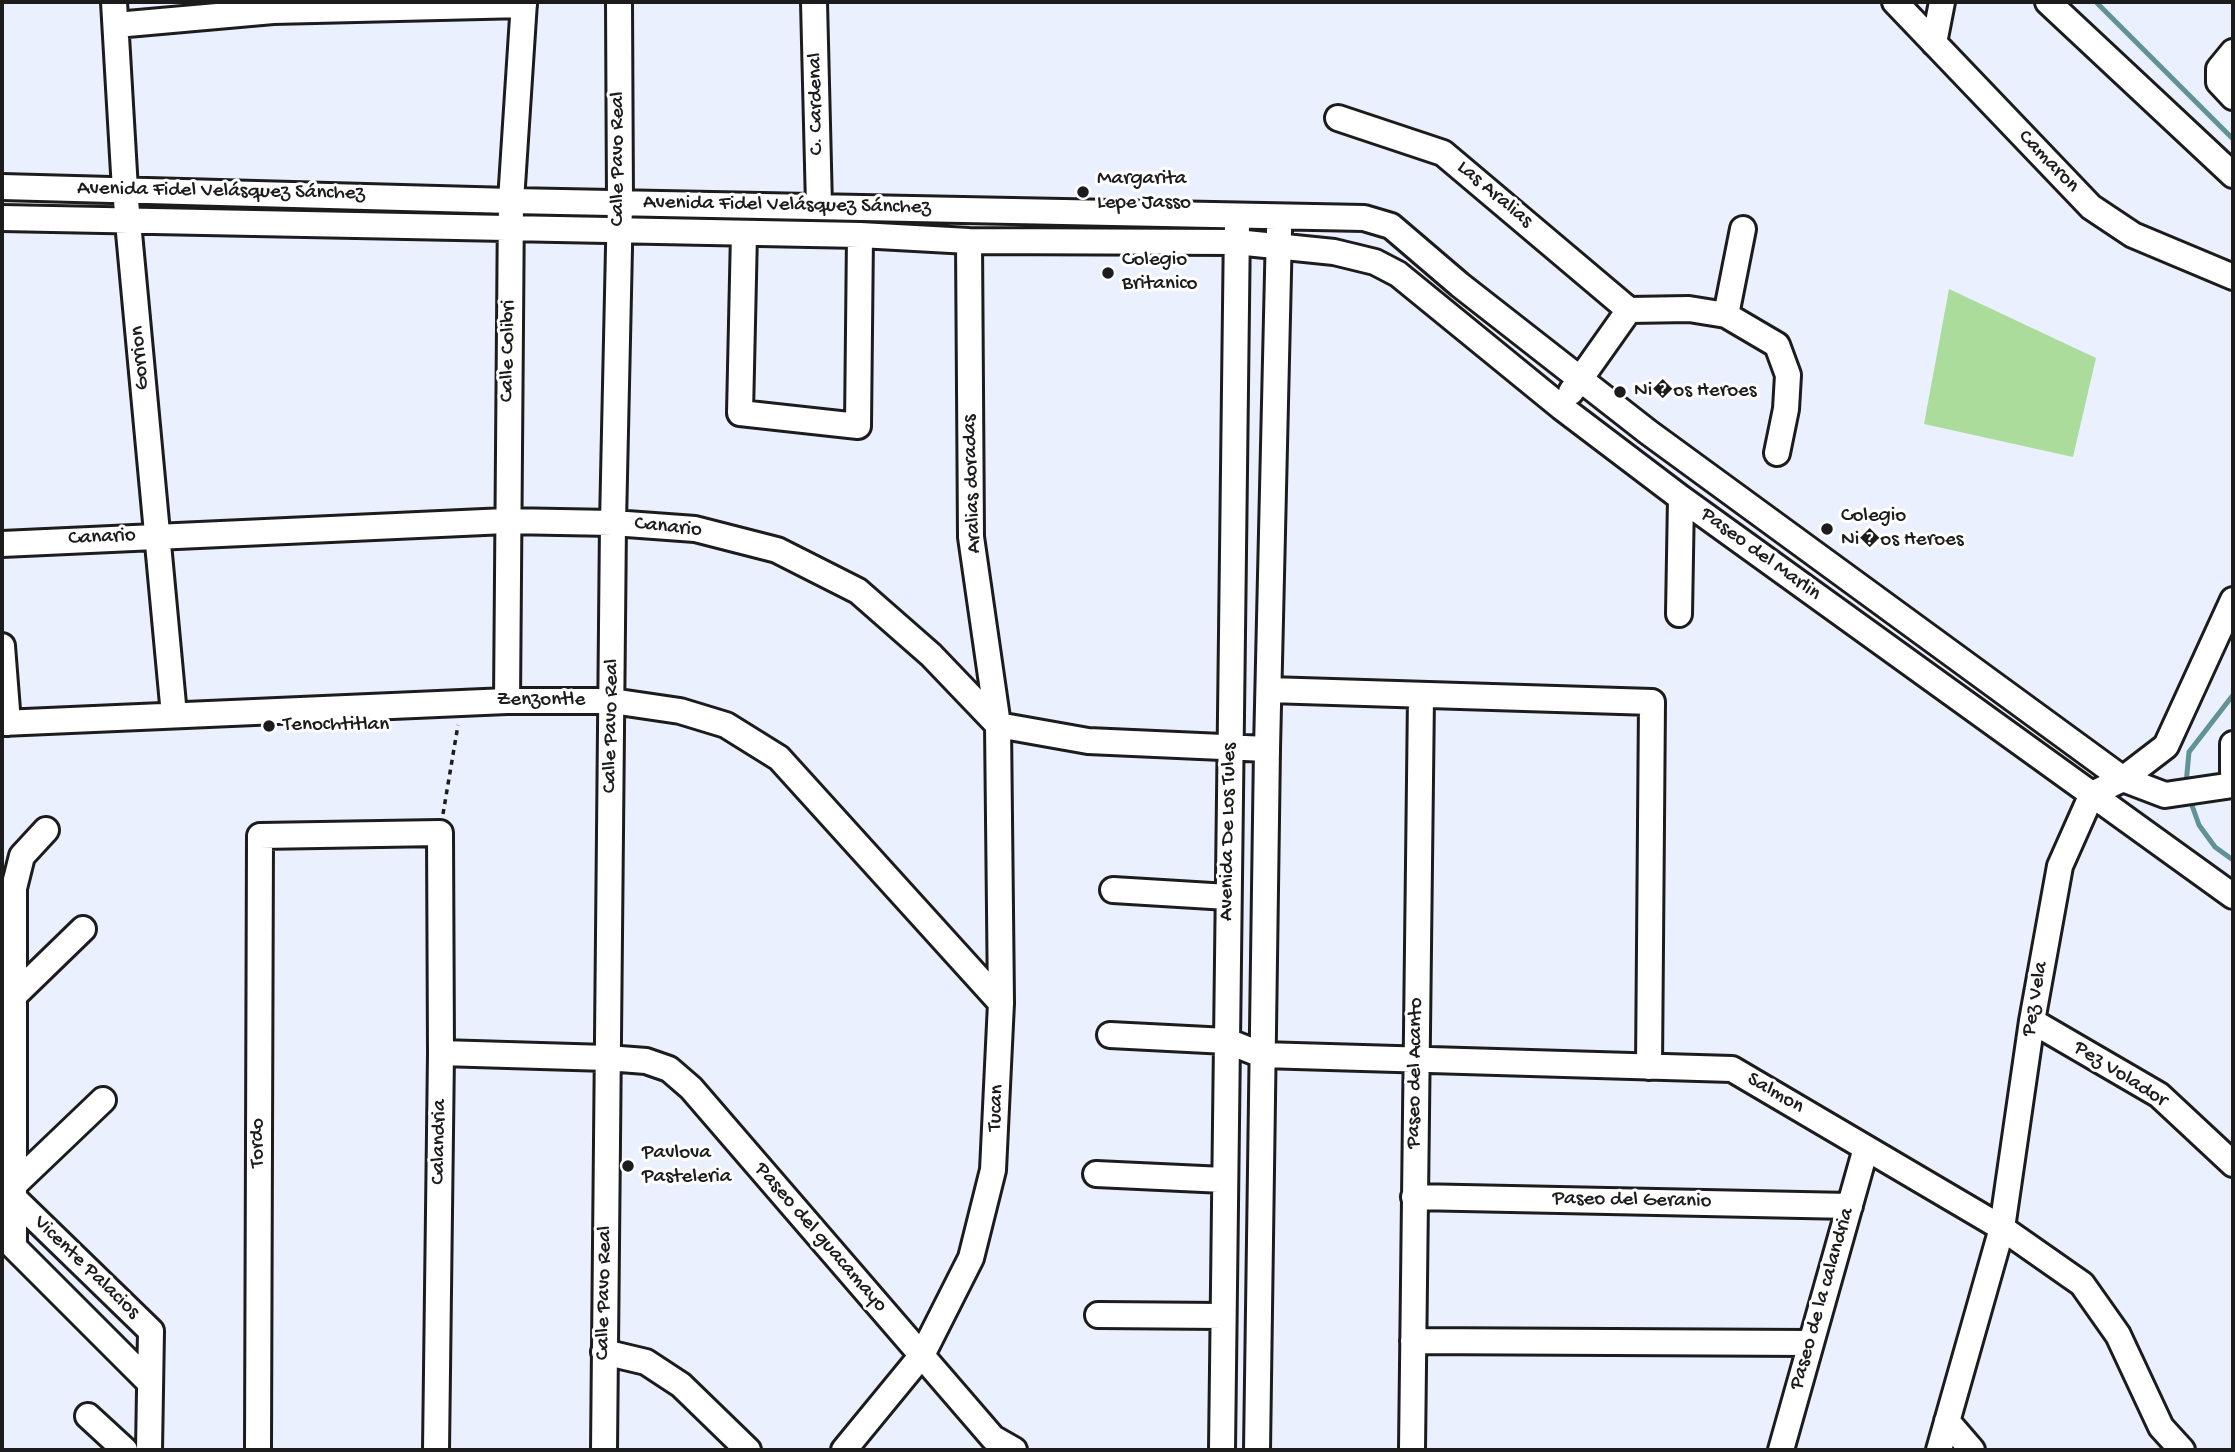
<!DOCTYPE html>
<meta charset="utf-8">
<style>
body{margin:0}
#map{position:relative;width:2235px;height:1452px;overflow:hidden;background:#eaf0fe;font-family:"Gochi Hand",sans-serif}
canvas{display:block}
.frame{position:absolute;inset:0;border:4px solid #1c1c1c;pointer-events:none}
</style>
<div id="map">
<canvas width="2235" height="1452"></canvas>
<div class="frame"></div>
</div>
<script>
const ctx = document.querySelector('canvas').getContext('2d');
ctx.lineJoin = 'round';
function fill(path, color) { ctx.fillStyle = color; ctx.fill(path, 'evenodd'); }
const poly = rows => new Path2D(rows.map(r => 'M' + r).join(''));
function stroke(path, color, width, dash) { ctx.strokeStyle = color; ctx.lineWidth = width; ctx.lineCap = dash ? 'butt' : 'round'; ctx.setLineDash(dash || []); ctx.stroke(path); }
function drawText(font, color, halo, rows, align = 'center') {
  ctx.font = font + ' "Gochi Hand",sans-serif'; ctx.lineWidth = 6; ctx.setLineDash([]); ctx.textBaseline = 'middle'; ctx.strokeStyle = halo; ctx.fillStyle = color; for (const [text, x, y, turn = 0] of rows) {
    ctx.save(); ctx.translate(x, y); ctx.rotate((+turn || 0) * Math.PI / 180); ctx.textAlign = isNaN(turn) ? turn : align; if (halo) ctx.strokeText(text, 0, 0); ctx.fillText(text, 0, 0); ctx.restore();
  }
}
fill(poly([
 [1949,289,2096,358,2073,457,1924,424]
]), '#acdc9c');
stroke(poly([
 [2096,2,2233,139],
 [2186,784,2189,752,2233,695],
 [2189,797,2199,825,2215,847,2233,860]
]), '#619295', 5);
const minor = poly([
 [114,2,125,190,174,715],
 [814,2,819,206],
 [1895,2,2091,207,2133,235,2233,277],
 [2048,2,2233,175],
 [116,25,273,11,524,5],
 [1934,43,1942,2],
 [2233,52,2219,69,2219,82,2233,97],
 [1338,118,1443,153,1629,310,1689,309,1726,315,1777,345,1788,375,1786,409,1777,453],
 [2,187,511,201,1364,218,1391,226,1460,285,1648,432,2123,779,2165,795,2233,785],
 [2,218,860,235,969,241,1236,242,1334,252,1375,262,1398,274,1561,407,1681,498,2233,896],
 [744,233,740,413,858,426,860,235],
 [1726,315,1743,229],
 [1571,392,1629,310],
 [2,544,506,521,613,523,695,529,777,550,858,591,931,655,998,725,1088,741,1267,749],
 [1679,614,1681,498],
 [2,646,8,723],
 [1269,690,1652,702,1649,1067],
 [507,701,511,201,524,2],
 [2,723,507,701,612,701,680,711,726,725,779,758,1001,1003],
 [2233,744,2233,772],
 [46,830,22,856,14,888,14,1247,149,1382],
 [1113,890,1228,897],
 [15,995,83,929],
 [2032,1021,2159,1095,2233,1164],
 [1110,1035,1227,1041,1262,1055,1732,1069,2002,1228,2082,1284,2118,1335,2161,1427,2182,1450],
 [441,1053,607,1058,646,1061,669,1069,691,1088,993,1438,1014,1450],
 [1096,1174,1224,1180],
 [14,1185,103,1100],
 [1414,1197,1850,1206],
 [14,1198,151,1331,149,1450],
 [1098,1315,1223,1316],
 [1413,1341,1811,1343],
 [604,1352,646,1362,681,1385,748,1450],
 [88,1416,125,1450],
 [1947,1421,1972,1450],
 [258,1450,260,836,440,833,441,1053,436,1450],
 [604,1450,613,523,620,202,619,2],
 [844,1450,922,1355,971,1258,993,1170,1001,1003,998,725,971,537,969,241],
 [1222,1450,1237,225],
 [1257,1450,1267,749,1279,230],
 [1412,1450,1421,696],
 [1781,1450,1866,1148],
 [1939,1450,2002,1228,2032,1021,2060,866,2092,794,2123,779,2166,746,2233,600]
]);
stroke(minor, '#1c1c1c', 30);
stroke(poly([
 [443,814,458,725]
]), '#1c1c1c', 3.5, [5, 5]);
stroke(minor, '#fff', 24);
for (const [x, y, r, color] of [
 [1083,192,7,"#1c1c1c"],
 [1108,273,7,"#1c1c1c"],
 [1620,392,7,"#1c1c1c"],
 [1827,529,7,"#1c1c1c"],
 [269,726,7,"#1c1c1c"],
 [628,1166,7,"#1c1c1c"]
]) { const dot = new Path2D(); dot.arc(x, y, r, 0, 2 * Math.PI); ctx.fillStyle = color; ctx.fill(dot); stroke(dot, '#fff', 2.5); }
drawText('21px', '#1c1c1c', '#fff', [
 ["C. Cardenal",817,104,-91],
 ["Calle Pavo Real",619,159,-90],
 ["Camaron",2048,162,46],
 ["Avenida Fidel Velásquez Sánchez",221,192,1],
 ["Las Aralias",1494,195,40],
 ["Avenida Fidel Velásquez Sánchez",787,206,1],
 ["Calle Colibri",509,351,-89],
 ["Gorrion",141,358,-95],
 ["Aralias doradas",973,484,-92],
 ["Canario",668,528,6],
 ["Canario",102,538,-3],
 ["Paseo del Marlin",1760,555,36],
 ["Zenzontle",541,701],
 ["Calle Pavo Real",612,726,-89],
 ["Avenida De Los Tules",1229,832,-89],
 ["Pez Vela",2036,999,-80],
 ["Paseo del Acanto",1416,1073,-89],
 ["Pez Volador",2120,1075,32],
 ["Salmon",1775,1094,30],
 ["Tucan",997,1108,-87],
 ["Calandria",440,1142,-89],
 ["Tordo",259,1143,-90],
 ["Paseo del Geranio",1632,1201,1],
 ["Paseo del guacamayo",820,1238,49],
 ["Vicente Palacios",86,1268,44],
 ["Calle Pavo Real",605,1293,-89],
 ["Paseo de la calandria",1823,1299,-74]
]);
drawText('21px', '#1c1c1c', '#fff', [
 ["Margarita",1097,180],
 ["Lepe Jasso",1097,204],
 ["Colegio",1122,261],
 ["Britanico",1122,285],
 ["Ni�os Heroes",1634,392],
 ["Colegio",1841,517],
 ["Ni�os Heroes",1841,541],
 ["Tenochtitlan",283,726],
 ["Pavlova",642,1154],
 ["Pasteleria",642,1178]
], 'left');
</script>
